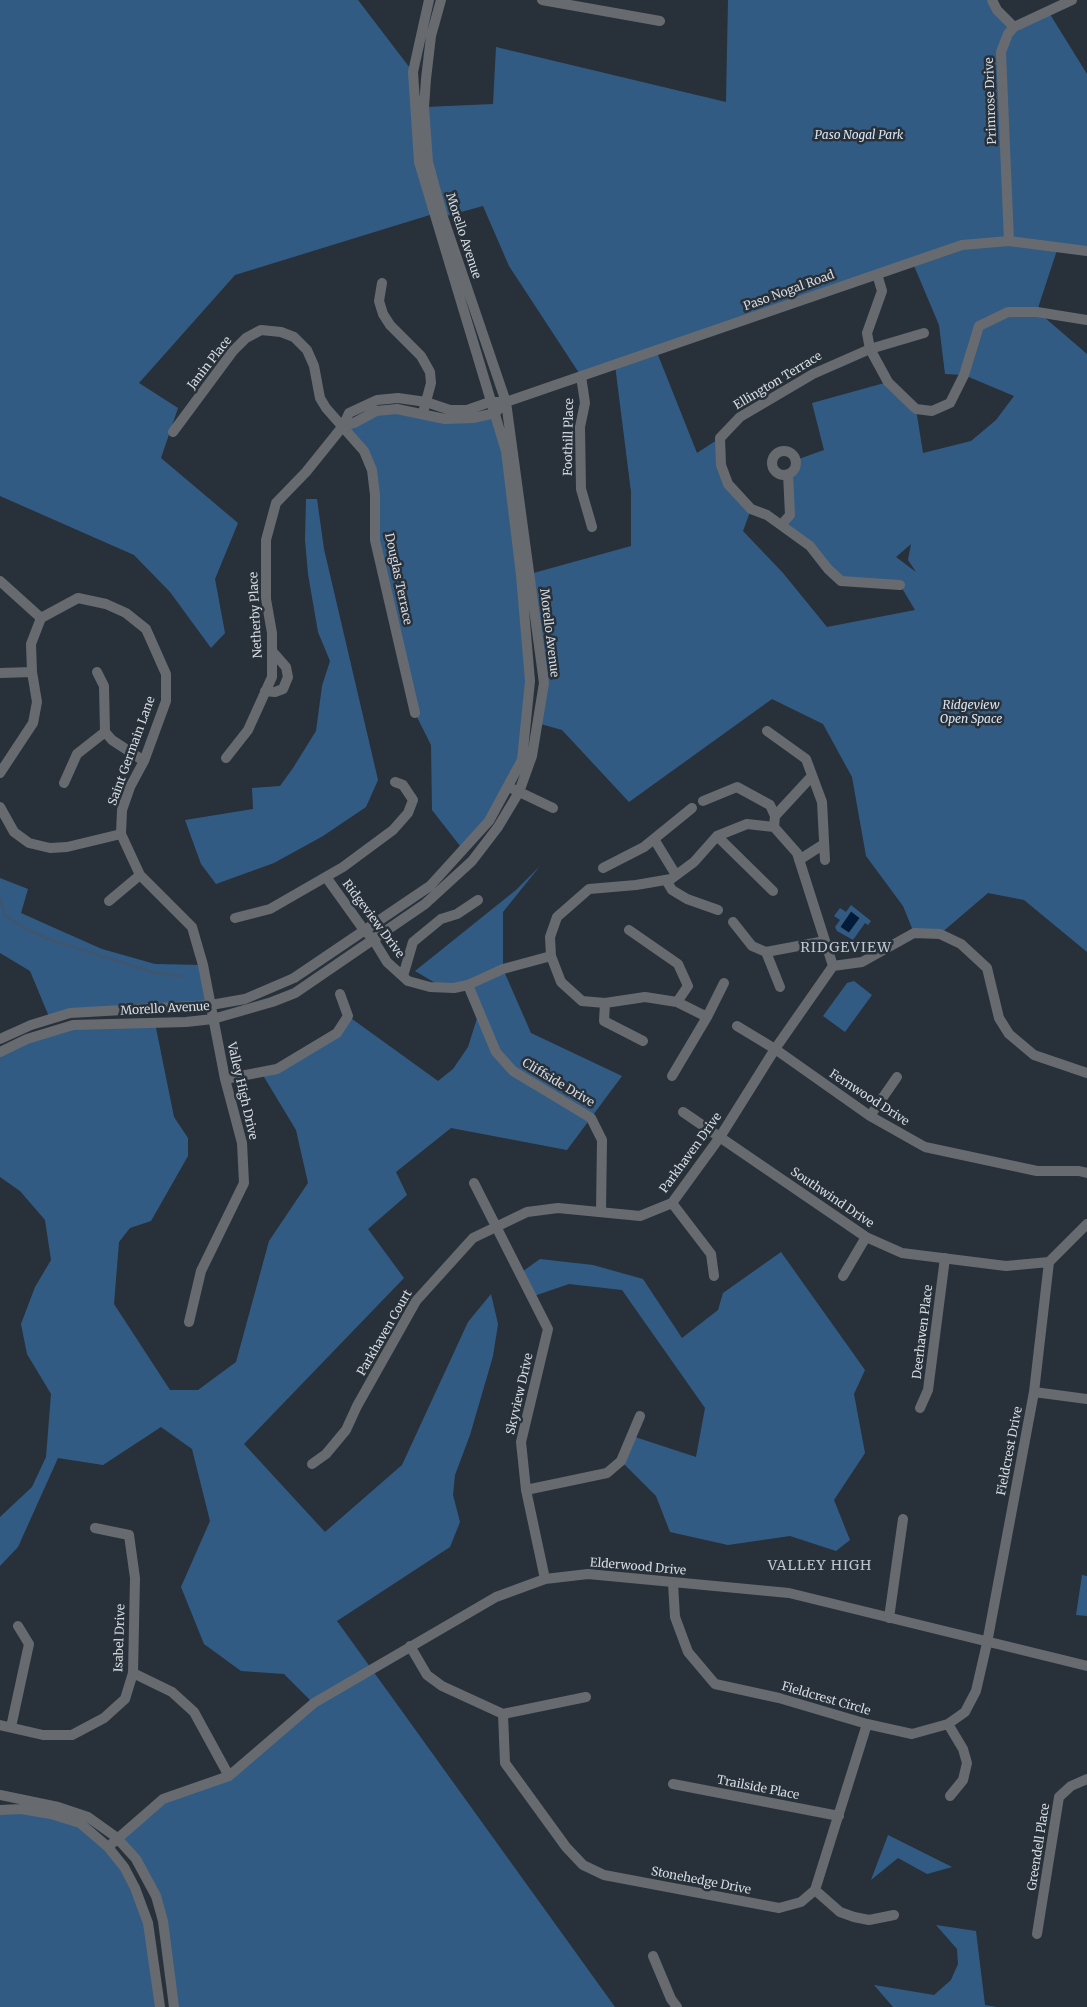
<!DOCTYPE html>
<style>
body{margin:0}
canvas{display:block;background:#283039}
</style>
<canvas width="1087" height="2007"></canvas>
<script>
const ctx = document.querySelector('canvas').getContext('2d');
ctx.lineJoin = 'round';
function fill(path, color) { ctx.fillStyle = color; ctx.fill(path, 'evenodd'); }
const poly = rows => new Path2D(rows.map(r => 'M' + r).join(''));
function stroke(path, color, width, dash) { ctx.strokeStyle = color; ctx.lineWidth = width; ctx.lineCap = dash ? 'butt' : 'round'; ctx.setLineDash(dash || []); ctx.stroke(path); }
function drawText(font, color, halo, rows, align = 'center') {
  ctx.font = font + ' Merriweather,serif'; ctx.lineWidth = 5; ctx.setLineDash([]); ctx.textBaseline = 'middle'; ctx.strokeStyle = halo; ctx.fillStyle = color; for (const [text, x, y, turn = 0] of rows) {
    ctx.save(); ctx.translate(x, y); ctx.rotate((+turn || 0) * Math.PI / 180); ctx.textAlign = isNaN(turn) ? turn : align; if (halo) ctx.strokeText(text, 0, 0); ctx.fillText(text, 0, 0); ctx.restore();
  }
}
fill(poly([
 [0,0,358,0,413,72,433,214,235,275,139,383,178,408,161,458,238,523,215,579,225,633,211,648,170,592,134,555,0,496],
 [728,0,992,0,1015,27,1048,11,1087,74,1087,251,1058,247,1037,311,1087,354,1087,952,1024,900,988,893,940,934,914,933,903,906,866,856,852,777,823,724,772,699,629,802,562,730,537,723,544,683,530,574,631,546,631,492,615,365,581,376,509,266,483,206,443,217,428,162,426,107,493,104,496,47,726,102],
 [912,261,939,325,945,374,964,375,1014,396,996,420,971,441,923,453,916,409,888,382,812,403,824,450,796,460,793,471,788,474,790,514,781,525,841,581,900,585,915,610,827,627,783,573,743,531,751,509,728,484,720,438,697,453,656,350],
 [911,544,908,560,916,572,896,557],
 [376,411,445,419,495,413,506,451,530,681,522,760,509,787,464,851,432,810,431,745,415,713,375,540,372,470,343,426],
 [306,499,317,499,324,549,378,780,366,807,323,836,274,863,216,884,201,864,185,820,253,809,252,788,280,786,293,768,316,731,322,686,330,661,318,632,308,574,305,540],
 [540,866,503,912,503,969,531,1033,622,1076,567,1150,451,1128,396,1172,407,1195,368,1229,404,1278,244,1444,325,1532,402,1465,468,1322,491,1294,498,1324,493,1356,470,1435,455,1475,453,1495,460,1522,450,1547,337,1621,615,2007,174,2007,156,1896,116,1837,163,1799,230,1776,313,1703,284,1674,241,1671,204,1644,181,1587,210,1521,192,1449,161,1427,103,1465,58,1458,18,1547,0,1566,0,1517,32,1487,46,1457,51,1394,27,1354,21,1324,35,1287,51,1260,45,1220,20,1191,0,1177,0,1052,73,1025,155,1023,174,1117,188,1138,188,1156,151,1221,130,1228,119,1242,114,1304,170,1390,198,1390,236,1362,269,1241,308,1183,296,1130,261,1072,337,1033,348,1016,438,1081,453,1069,468,1047,479,1012,468,985,442,987,415,971,516,890],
 [0,878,28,889,21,913,59,930,102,949,155,964,203,965,211,1005,50,1019,30,971,0,953],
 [851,905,871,921,868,925,865,923,853,940,837,931,835,927,840,920,834,916,840,908,846,912],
 [854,981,872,995,845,1032,823,1016,847,983],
 [781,1252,865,1370,854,1394,865,1453,834,1500,850,1540,836,1551,790,1536,728,1545,670,1532,656,1496,621,1461,632,1436,696,1457,705,1408,622,1290,569,1284,531,1297,519,1274,540,1259,593,1265,643,1279,682,1338,718,1310,723,1293],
 [1082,1575,1087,1576,1087,1616,1076,1615],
 [0,1810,80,1823,108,1847,148,1923,160,2007,0,2007],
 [888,1835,952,1867,927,1874,898,1858,871,1880],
 [936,1925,976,1931,985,2005,997,2007,893,2007,874,1985,934,1995,951,1980,958,1964,957,1949]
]), '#325b84');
const water = poly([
 [851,911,860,918,849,933,840,927,851,911]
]);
fill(water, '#001c3a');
stroke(water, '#40556c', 1);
stroke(poly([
 [0,898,5,915,28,930,51,940,155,973,180,976]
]), '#40556c', 2.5);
stroke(poly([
 [542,0,660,21],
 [992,0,997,10,1014,27],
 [1009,241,1001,52,1008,34,1014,27,1072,0],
 [877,274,882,291,867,333,870,349,888,382,916,409,932,411,950,403,964,375,979,326,1008,312,1037,312,1087,320],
 [382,283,379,301,383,314,390,325,421,356,430,372,431,383,424,409],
 [581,376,585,403,580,427,581,489,592,527],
 [398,398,426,402,450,410,467,410,490,402,506,402,495,413,473,418,445,419,397,409,376,411,354,423,343,426,349,413,377,400,398,398],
 [506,402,962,245,1009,241,1087,251],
 [173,432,233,351,246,338,261,330,281,332,294,337,307,350,314,366,320,398,326,408,364,451,372,470,375,495,375,540,415,713],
 '772 463a12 12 0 1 1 24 0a12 12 0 1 1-24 0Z',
 [781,525,790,515,788,474],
 [0,581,41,618],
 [900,585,841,581,828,569,810,546,767,515,751,509,728,484,721,465,720,438,740,417,813,374,870,349,924,333],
 [97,672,104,686,105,732,112,740,144,761],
 [0,673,32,672],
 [265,691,275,692,283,689,288,677,286,667,272,651],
 [767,731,806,759,822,802,825,860],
 [226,758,248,730,272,677,272,633,266,599,266,540,276,503,306,472,343,426],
 [0,773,33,723,37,702,32,672,31,644,41,618,78,598,106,604,126,613,146,629,166,674,166,701,144,761,130,787,122,810,121,834,140,875,192,927,203,965,225,1079,242,1143,244,1183,201,1271,189,1322],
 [64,783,77,754,105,732],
 [513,789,553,808],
 [703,801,737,787,770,805,775,816,774,827],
 [0,807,14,832,29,843,50,848,67,847,121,834],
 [775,816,812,776],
 [717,836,773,891],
 [654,839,676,875],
 [799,860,824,844],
 [603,868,644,847,692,808],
 [326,877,364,930,373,939,387,962,408,981,430,987,454,988,468,985,503,969,551,956,550,937,557,917,589,889,636,885,671,879,694,862,717,836,747,824,774,827,797,853,833,966],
 [666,880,672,890,687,899,718,910],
 [109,901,140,875],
 [235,918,270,909,343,867,393,830,408,813,413,800,403,785,395,782],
 [733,922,752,946,766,952,780,987],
 [629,930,678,964,688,986,677,1002],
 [766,952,825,941],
 [551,956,561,982,582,1001,605,1003,645,997,677,1002,707,1017],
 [833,966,862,962,914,933,940,934,961,944,987,968,999,1018,1009,1034,1034,1055,1087,1073],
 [403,976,413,942,441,919,457,914,478,900],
 [468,985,496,1052,513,1071,591,1118,602,1140,601,1211],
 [605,1003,604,1021,643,1041],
 [737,1026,775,1049,870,1116,925,1147,1037,1171,1079,1171,1087,1173],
 [0,1039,31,1025,70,1013,211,1005,245,999,294,978,430,886,489,821,522,760,530,681,521,575,506,451,419,162,413,72,429,0],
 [0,1052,27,1039,73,1025,186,1022,213,1019,272,1002,295,993,425,904,472,861,498,827,519,792,532,756,544,683,506,402,443,217,428,162,424,107,426,79,431,36,441,0],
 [672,1076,707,1017,724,983],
 [225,1079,277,1069,337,1033,348,1016,340,994],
 [683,1112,866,1237,902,1253,1006,1266,1049,1262,1087,1224],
 [870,1116,897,1077],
 [474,1183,548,1329,521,1442,526,1490,545,1579],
 [672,1203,711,1254,714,1276],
 [843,1276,866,1237],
 [1034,1392,1087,1399],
 [920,1408,928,1390,945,1258],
 [312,1464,326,1454,346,1430,357,1406,416,1301,473,1238,527,1212,558,1208,640,1216,672,1203,720,1137,775,1049,833,966],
 [526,1490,607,1473,621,1461,640,1416],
 [673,1583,675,1617,688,1652,715,1684,779,1698,867,1724,912,1734,948,1724,965,1712,976,1691,987,1643,1034,1392,1049,1262],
 [889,1618,903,1519],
 [410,1646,427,1675,442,1686,503,1714,586,1697],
 [133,1673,172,1692,194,1712,229,1776],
 [503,1714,505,1763,566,1847,583,1865,604,1875,779,1908,801,1902,815,1890,867,1724],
 [948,1724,963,1749,967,1763,963,1780,950,1796],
 [0,1725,43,1735,72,1735,104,1718,125,1699,133,1673,135,1578,129,1535,95,1528],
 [11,1727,29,1644,18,1626],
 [673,1784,839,1816],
 [0,1795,58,1807,88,1817,116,1837,136,1859,156,1896,163,1921,174,2007],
 [0,1810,21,1809,51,1814,80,1823,108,1847,124,1867,135,1888,148,1923,160,2007],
 [108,1847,163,1799,229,1776,314,1703,496,1597,545,1579,588,1574,789,1593,1087,1666],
 [815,1890,840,1912,854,1917,869,1920,894,1915],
 [1037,1934,1059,1797,1071,1786,1087,1779],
 [653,1956,671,1999,677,2007]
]), '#676b70', 10);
drawText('12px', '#d5dae0', '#283039', [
 ["Primrose Drive",991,101,-92],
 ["Morello Avenue",463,236,72],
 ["Paso Nogal Road",789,291,-20],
 ["Janin Place",210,363,-52],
 ["Ellington Terrace",778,381,-31],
 ["Foothill Place",569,437,-89],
 ["Douglas Terrace",398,579,78],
 ["Netherby Place",256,615,-93],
 ["Morello Avenue",549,633,83],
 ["Saint Germain Lane",132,751,-70],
 ["Ridgeview Drive",373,919,53],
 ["Morello Avenue",165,1009,-3],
 ["Cliffside Drive",558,1083,31],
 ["Valley High Drive",242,1091,77],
 ["Fernwood Drive",869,1098,33],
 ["Parkhaven Drive",691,1153,-54],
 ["Southwind Drive",832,1198,34],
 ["Deerhaven Place",923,1332,-83],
 ["Parkhaven Court",385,1333,-60],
 ["Skyview Drive",520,1394,-77],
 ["Fieldcrest Drive",1010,1451,-79],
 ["Elderwood Drive",638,1567,5],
 ["Isabel Drive",120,1638,-88],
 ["Fieldcrest Circle",826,1699,16],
 ["Trailside Place",758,1788,11],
 ["Greendell Place",1039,1847,-81],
 ["Stonehedge Drive",701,1881,11]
]);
drawText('italic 12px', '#d9e5f3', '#283039', [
 ["Paso Nogal Park",859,136],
 ["Ridgeview",971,706],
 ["Open Space",971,720]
]);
ctx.letterSpacing = '1px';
drawText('14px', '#bbc5d0', '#283039', [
 ["RIDGEVIEW",846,948],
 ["VALLEY HIGH",820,1566]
]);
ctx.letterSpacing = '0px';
</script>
